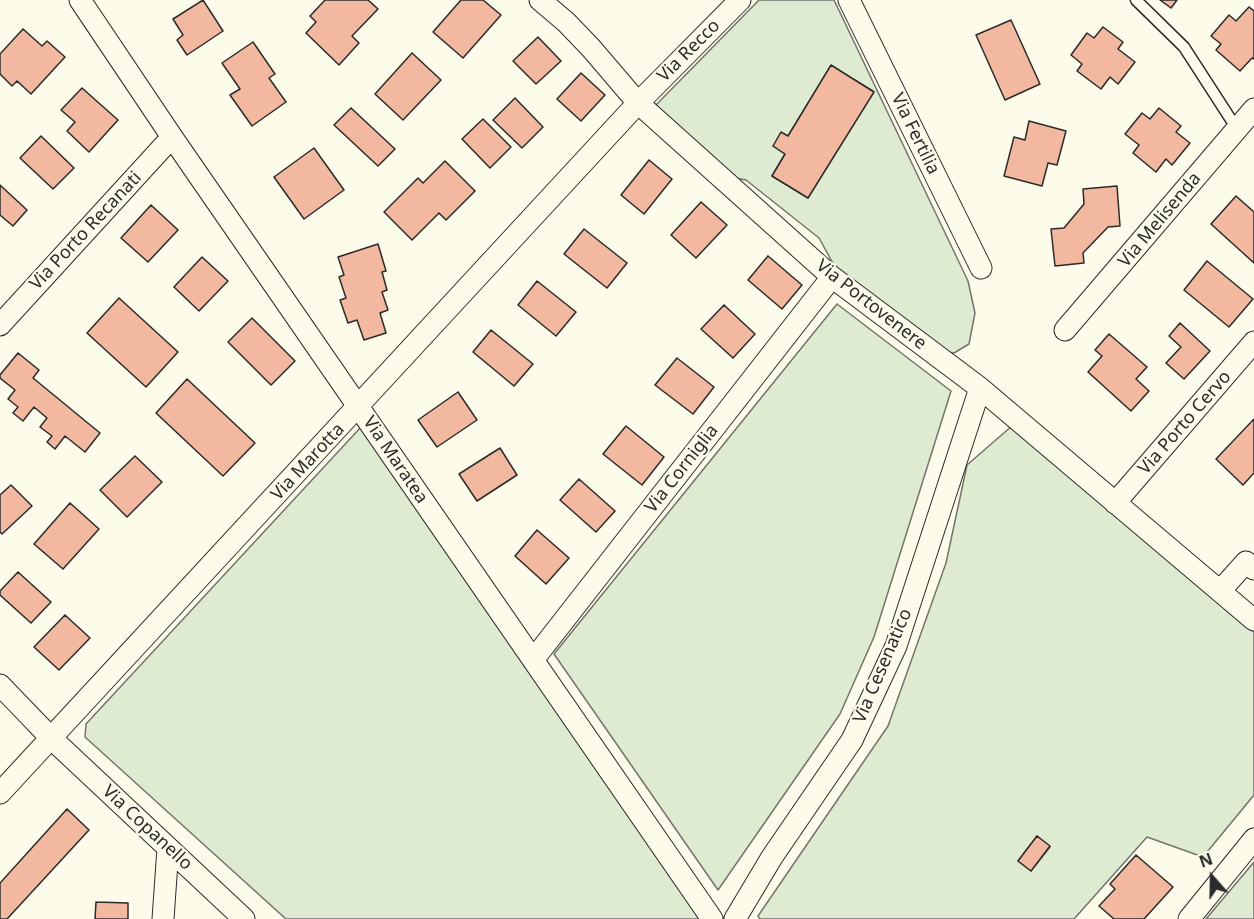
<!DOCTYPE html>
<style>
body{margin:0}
#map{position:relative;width:1254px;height:919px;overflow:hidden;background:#fdfbea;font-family:"Noto Sans",sans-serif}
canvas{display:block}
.north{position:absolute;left:1182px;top:847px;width:60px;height:60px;-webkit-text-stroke:4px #fdfbea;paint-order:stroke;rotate:340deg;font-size:16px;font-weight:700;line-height:24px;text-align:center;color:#2b2b2b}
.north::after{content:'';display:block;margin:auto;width:21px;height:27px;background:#2b2b2b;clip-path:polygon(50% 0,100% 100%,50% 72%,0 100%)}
</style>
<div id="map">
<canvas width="1254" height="919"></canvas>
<div class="north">N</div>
</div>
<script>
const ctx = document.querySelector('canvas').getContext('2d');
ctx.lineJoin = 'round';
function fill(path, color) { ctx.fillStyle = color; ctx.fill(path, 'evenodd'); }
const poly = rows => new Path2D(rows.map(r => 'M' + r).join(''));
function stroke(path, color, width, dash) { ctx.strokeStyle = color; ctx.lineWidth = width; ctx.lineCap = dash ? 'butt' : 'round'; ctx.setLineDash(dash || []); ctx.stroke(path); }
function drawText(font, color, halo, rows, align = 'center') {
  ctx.font = font + ' "Noto Sans",sans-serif'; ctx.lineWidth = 4.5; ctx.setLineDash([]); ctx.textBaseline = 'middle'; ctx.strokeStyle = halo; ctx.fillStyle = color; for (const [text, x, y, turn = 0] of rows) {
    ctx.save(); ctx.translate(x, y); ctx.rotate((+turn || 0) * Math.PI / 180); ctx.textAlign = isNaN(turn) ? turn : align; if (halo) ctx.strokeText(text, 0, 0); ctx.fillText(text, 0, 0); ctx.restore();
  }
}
const green = poly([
 [759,0,834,0,968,281,975,313,969,344,954,353,942,352,835,267,819,238,746,180,730,177,656,105,759,0],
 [831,66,873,91,808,198,772,176,785,154,773,146,788,136,831,66],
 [837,304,951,391,874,637,840,714,718,890,554,654,837,304],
 [1013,425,1254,632,1254,795,1203,857,1147,837,1074,919,760,919,758,916,888,726,946,563,967,465,1013,425],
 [1037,836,1050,847,1031,871,1018,861,1037,836],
 [361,427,709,919,286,919,85,737,86,724,361,427],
 [1254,862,1254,919,1206,919,1254,862]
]);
fill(green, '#deebd1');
stroke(green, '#74746e', 1.5);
const building = poly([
 [203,0,223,31,187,55,177,40,183,35,173,19,203,0],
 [325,0,368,0,378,9,352,36,359,43,339,65,306,33,316,22,310,16,325,0],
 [461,0,483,0,501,15,463,58,433,32,461,0],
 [1160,0,1177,0,1171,8,1160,0],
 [1249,7,1254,11,1254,59,1252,58,1240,71,1216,50,1221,44,1211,36,1229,15,1236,21,1249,7],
 [1011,20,1040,84,1005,100,976,35,1011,20],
 [1103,27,1123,42,1118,49,1135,62,1118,84,1110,77,1101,89,1077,71,1082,64,1071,55,1087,33,1094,38,1103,27],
 [23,29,42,46,47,41,65,57,31,94,17,81,12,86,0,74,0,54,23,29],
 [538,37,561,61,536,84,513,61,538,37],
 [253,42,275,74,269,78,286,102,252,126,230,95,240,89,222,63,253,42],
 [412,53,441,80,403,120,375,94,412,53],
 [831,65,874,92,808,198,772,176,785,154,773,146,781,132,788,136,831,65],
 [581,73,605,95,581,121,557,99,581,73],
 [82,88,118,120,89,152,67,131,75,122,61,110,82,88],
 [515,98,543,127,522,148,493,120,515,98],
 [351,108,395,149,378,166,334,125,351,108],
 [1159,108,1181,126,1176,132,1190,143,1172,165,1166,159,1156,172,1133,153,1139,145,1125,134,1142,113,1150,119,1159,108],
 [483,119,511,147,490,168,462,139,483,119],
 [1029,121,1066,131,1057,165,1048,163,1042,186,1004,176,1014,137,1025,140,1029,121],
 [41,136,74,168,53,189,20,158,41,136],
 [314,148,344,190,304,219,274,177,314,148],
 [649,160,672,179,644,214,621,195,649,160],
 [445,161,475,191,446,220,439,213,412,240,384,212,418,178,423,183,445,161],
 [0,185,27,210,13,226,0,215,0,185],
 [1117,186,1120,226,1108,227,1083,253,1084,263,1055,266,1051,229,1064,228,1084,204,1083,189,1117,186],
 [1236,196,1254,212,1254,263,1211,224,1236,196],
 [701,202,727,225,696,258,671,235,701,202],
 [151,205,178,230,148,262,121,238,151,205],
 [584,229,627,263,607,288,564,254,584,229],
 [378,244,386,271,382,272,387,290,382,292,388,310,380,313,386,333,364,340,357,320,348,323,340,300,346,298,339,277,344,275,338,257,378,244],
 [768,256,802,285,782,309,748,280,768,256],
 [202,257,228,281,199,311,174,287,202,257],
 [1207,261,1253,299,1229,327,1184,290,1207,261],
 [537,281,576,312,556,336,518,305,537,281],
 [119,298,178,352,146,387,87,333,119,298],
 [724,305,755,334,733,358,701,329,724,305],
 [252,318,295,361,271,385,228,342,252,318],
 [1180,323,1210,351,1184,379,1166,363,1181,347,1169,336,1180,323],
 [491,330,533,364,514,386,473,352,491,330],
 [1109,334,1147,367,1136,379,1149,391,1131,411,1088,372,1102,356,1095,350,1109,334],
 [18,353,39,370,33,378,100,433,85,452,65,436,55,449,47,442,52,436,40,427,47,418,34,407,23,421,13,413,18,407,8,399,15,390,0,378,0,375,18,353],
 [677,358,714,387,693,414,655,385,677,358],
 [187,379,255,443,223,476,156,413,187,379],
 [458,392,477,420,437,447,418,420,458,392],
 [1254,419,1254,473,1243,485,1216,459,1254,419],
 [626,426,664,457,642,485,603,454,626,426],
 [500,448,517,475,477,501,459,474,500,448],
 [135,456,162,482,127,517,100,490,135,456],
 [579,479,615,511,596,532,560,500,579,479],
 [11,485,32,506,2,534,0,532,0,495,11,485],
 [70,503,99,529,63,569,34,544,70,503],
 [537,530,569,558,546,584,515,556,537,530],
 [18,572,51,602,31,623,0,595,0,591,18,572],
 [65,615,90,638,59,670,34,647,65,615],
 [67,809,89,830,7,919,0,919,0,883,67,809],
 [1037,836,1050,846,1031,871,1018,861,1037,836],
 [1136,855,1173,887,1144,919,1114,919,1099,906,1115,889,1110,884,1136,855],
 [96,902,128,903,128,919,95,919,96,902]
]);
fill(building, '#f2b8a0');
stroke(building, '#2b2b2b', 1.5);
const service = poly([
 [1136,0,1184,47,1237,129]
]);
const minor = poly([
 [80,0,172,137,712,919],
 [540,0,566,22,591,48,638,103,832,277,980,388,1254,620],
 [849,0,981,268],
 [0,325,172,137],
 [1065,330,1254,109],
 [1115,503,1254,342],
 [1220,591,1246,562,1254,569],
 [533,660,832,277],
 [0,685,51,738,244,919],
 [0,793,638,103,740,0],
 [163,919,168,848],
 [735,919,772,857,852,740,896,646,980,388],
 [1189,919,1254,839]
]);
stroke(service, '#2b2b2b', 13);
stroke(minor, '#2b2b2b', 23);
stroke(service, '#fdfbea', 10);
stroke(minor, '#fdfbea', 21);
drawText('18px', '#2b2b2b', '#fdfbea', [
 ["Via Recco",689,51,-45],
 ["Via Fertilia",915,134,64],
 ["Via Melisenda",1160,220,-50],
 ["Via Porto Recanati",86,231,-47],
 ["Via Portovenere",871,305,38],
 ["Via Porto Cervo",1185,423,-49],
 ["Via Maratea",395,460,56],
 ["Via Marotta",308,462,-47],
 ["Via Corniglia",682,469,-52],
 ["Via Cesenatico",883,666,-67],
 ["Via Copanello",147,828,43]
]);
</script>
